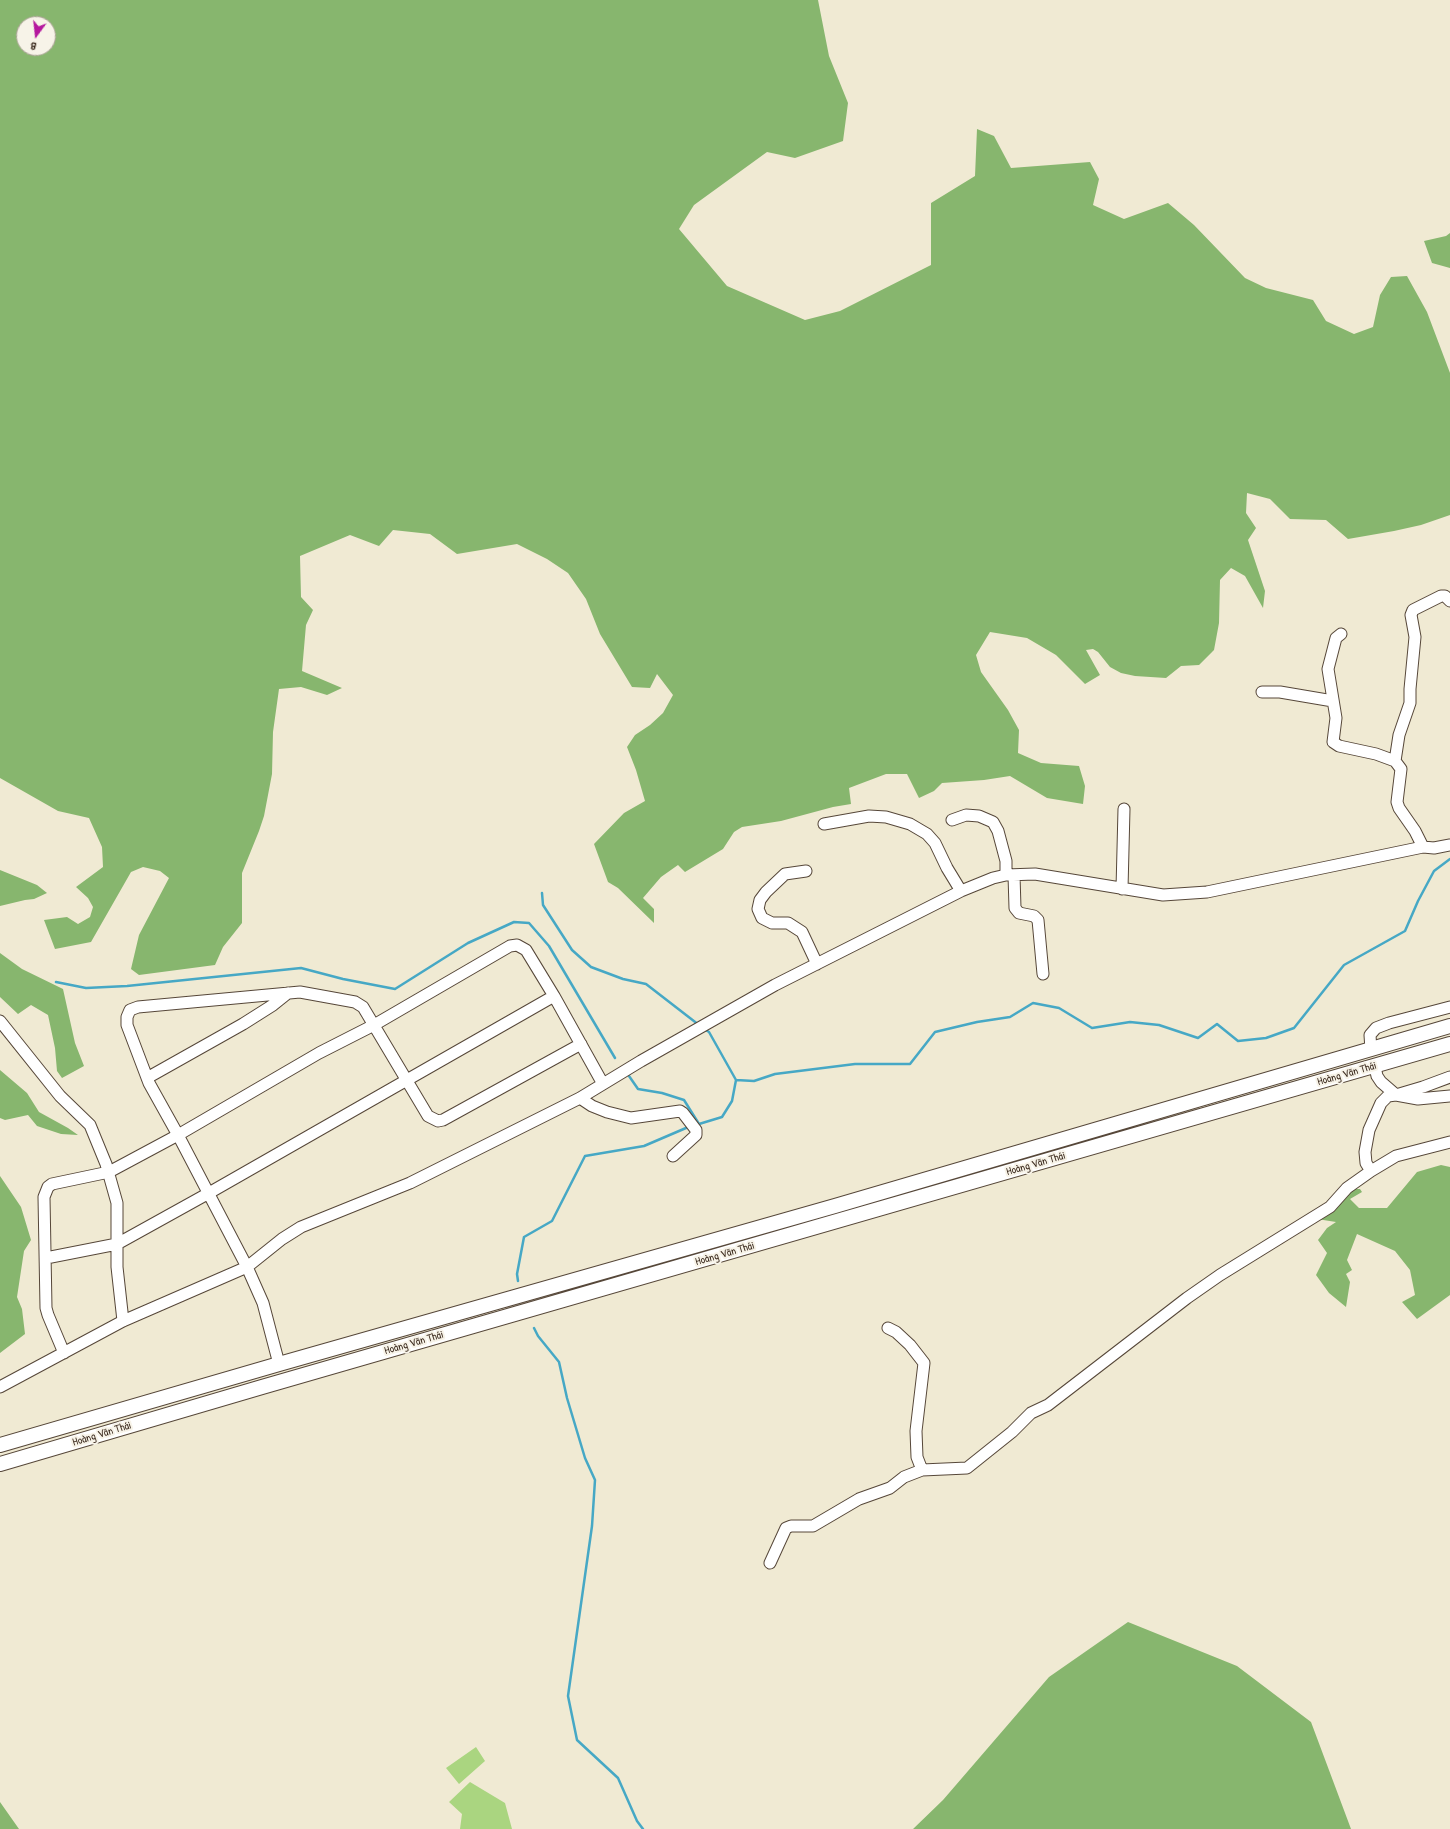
<!DOCTYPE html>
<meta charset="utf-8">
<style>
body{margin:0}
#map{position:relative;width:1450px;height:1829px;overflow:hidden;background:#f0ead3;font-family:"Patrick Hand",sans-serif}
canvas{display:block}
.north{position:absolute;left:16px;top:16px;width:40px;height:40px;box-sizing:border-box;background:#f7f3e8;border:1px solid #aca397;border-radius:50%;rotate:195deg;font-size:11px;font-weight:700;line-height:16px;text-align:center;color:#3b2a1e}
.north::after{content:'';display:block;margin:auto;width:14px;height:18px;background:#b5179e;clip-path:polygon(50% 0,100% 100%,50% 72%,0 100%)}
</style>
<div id="map">
<canvas width="1450" height="1829"></canvas>
<div class="north">B</div>
</div>
<script>
const ctx = document.querySelector('canvas').getContext('2d');
ctx.lineJoin = 'round';
function fill(path, color) { ctx.fillStyle = color; ctx.fill(path, 'evenodd'); }
const poly = rows => new Path2D(rows.map(r => 'M' + r).join(''));
function stroke(path, color, width, dash) { ctx.strokeStyle = color; ctx.lineWidth = width; ctx.lineCap = dash ? 'butt' : 'round'; ctx.setLineDash(dash || []); ctx.stroke(path); }
function drawText(font, color, halo, rows, align = 'center') {
  ctx.font = font + ' "Patrick Hand",sans-serif'; ctx.lineWidth = 4; ctx.setLineDash([]); ctx.textBaseline = 'middle'; ctx.strokeStyle = halo; ctx.fillStyle = color; for (const [text, x, y, turn = 0] of rows) {
    ctx.save(); ctx.translate(x, y); ctx.rotate((+turn || 0) * Math.PI / 180); ctx.textAlign = isNaN(turn) ? turn : align; if (halo) ctx.strokeText(text, 0, 0); ctx.fillText(text, 0, 0); ctx.restore();
  }
}
fill(poly([
 [476,1747,485,1761,459,1784,446,1768],
 [470,1782,505,1803,512,1829,460,1829,462,1814,449,1802]
]), '#aad580');
fill(poly([
 [0,0,818,0,829,56,848,103,843,141,795,158,767,152,694,205,679,229,727,286,805,320,840,311,931,265,931,203,975,176,977,129,994,136,1011,168,1090,162,1099,179,1093,205,1124,219,1168,203,1194,225,1245,278,1266,288,1313,300,1326,321,1354,334,1373,327,1380,295,1391,277,1407,276,1427,312,1450,373,1450,515,1421,525,1394,531,1348,539,1326,520,1290,519,1270,499,1247,493,1246,513,1256,528,1248,540,1265,591,1263,608,1245,576,1231,568,1220,580,1219,623,1214,650,1199,665,1181,666,1166,678,1135,676,1121,673,1110,667,1098,652,1093,649,1086,650,1100,675,1085,684,1056,655,1027,638,990,632,976,655,981,672,1008,710,1019,730,1018,753,1041,763,1079,766,1085,786,1083,804,1047,798,1010,776,984,780,942,783,934,791,919,798,907,774,886,774,849,788,851,804,833,807,781,821,742,827,734,832,723,849,685,872,678,865,661,877,643,898,654,909,654,923,618,888,608,882,594,844,624,813,645,801,636,770,627,747,635,735,650,725,663,713,673,695,657,674,650,688,632,687,600,634,586,599,568,573,547,559,517,544,457,554,430,534,393,530,379,546,350,535,300,556,301,597,313,610,306,625,302,671,342,688,327,695,301,687,279,689,273,732,272,774,264,816,259,831,242,873,242,923,223,947,215,965,139,975,131,969,139,935,169,878,160,871,143,867,131,872,91,942,55,949,44,920,67,917,78,924,90,917,93,907,88,898,76,887,103,867,102,847,89,818,58,811,0,778],
 [24,24,48,24,48,48,24,48],
 [1450,233,1450,268,1432,263,1424,241,1446,236],
 [0,870,37,885,47,893,34,899,25,900,0,906],
 [0,953,22,969,63,989,75,1043,84,1066,62,1078,57,1071,55,1048,48,1015,31,1005,18,1014,0,997],
 [0,1070,27,1093,39,1112,68,1128,78,1135,61,1134,37,1126,28,1115,5,1120,0,1118],
 [1441,1165,1450,1167,1450,1295,1417,1319,1402,1302,1415,1295,1410,1270,1395,1251,1357,1234,1347,1260,1352,1270,1346,1274,1350,1282,1346,1307,1329,1293,1316,1275,1327,1253,1318,1240,1327,1228,1336,1222,1317,1219,1352,1189,1360,1189,1362,1192,1350,1199,1359,1208,1387,1208,1417,1172],
 [0,1176,21,1207,31,1240,24,1251,17,1297,22,1309,25,1334,0,1353],
 [1128,1622,1237,1666,1311,1722,1351,1829,913,1829,943,1800,1049,1677],
 [0,1802,19,1829,0,1829]
]), '#87b66e');
stroke(poly([
 [542,893,543,905,572,950,591,967,623,979,646,984,699,1025],
 [56,982,86,988,127,986,301,968,343,979,395,989,468,943,514,922,529,923,549,946,615,1058],
 [629,1076,638,1089,662,1093,684,1100,699,1124,722,1117,732,1101,736,1080,709,1032,704,1029],
 [736,1080,754,1081,775,1074,855,1064,910,1064,935,1032,977,1022,1010,1017,1033,1003,1059,1008,1092,1028,1130,1022,1159,1025,1198,1038,1217,1024,1238,1041,1266,1038,1294,1028,1344,965,1405,931,1418,901,1434,871,1450,859],
 [518,1281,517,1274,524,1237,552,1221,585,1156,644,1146,686,1128],
 [534,1328,538,1336,559,1362,567,1398,585,1458,595,1480,592,1526,568,1696,577,1740,618,1778,637,1821,643,1829]
]), '#46a8c5', 2.5);
const minor = poly([
 [1341,634,1336,638,1328,669,1336,718,1333,742,1339,746,1376,754,1395,761,1401,769,1397,802,1399,808,1415,831,1423,847],
 [1262,692,1280,692,1333,701],
 [1395,761,1399,735,1410,703,1410,689,1415,637,1411,615,1413,610,1441,596,1445,596,1450,601],
 [952,820,966,815,979,816,993,822,998,831,1006,861,1006,875],
 [824,824,869,816,886,817,910,824,927,834,935,843,947,868,961,891],
 [806,871,785,874,766,892,760,900,758,909,762,918,772,923,788,923,802,932,817,964],
 [1014,875,1015,908,1019,913,1034,916,1038,920,1043,974],
 [1122,889,1124,809],
 [0,1021,60,1096,90,1125,106,1164,117,1203,117,1267,123,1321],
 [1371,1050,1370,1035,1376,1028,1389,1023,1450,1007],
 [1375,1067,1377,1076,1381,1082,1396,1095,1418,1099,1450,1096],
 [147,1078,243,1024,273,1005,288,993],
 [580,1098,592,1106,607,1112,631,1118,680,1111,683,1113,696,1130,696,1135,673,1156],
 [1371,1171,1366,1163,1365,1152,1369,1130,1381,1103,1388,1096,1396,1095,1423,1087,1450,1077],
 [46,1258,117,1244,209,1193,554,996],
 [888,1328,896,1332,910,1345,924,1363,916,1431,917,1457,922,1470],
 [64,1353,48,1315,46,1308,44,1197,48,1187,52,1184,109,1172,178,1135,319,1053,374,1025,510,946,517,945,526,950,554,996,603,1084],
 [279,1364,263,1303,247,1267,178,1135,149,1083,127,1025,127,1017,130,1010,138,1007,300,992,355,1002,363,1007,428,1116,438,1121,443,1120,581,1044],
 [0,1387,123,1321,247,1267,282,1239,301,1227,410,1183,580,1098,641,1061,775,985,961,891,993,878,1006,875,1035,874,1163,895,1207,892,1423,847,1434,848,1450,845],
 [770,1563,786,1528,791,1526,813,1526,859,1499,890,1488,904,1477,922,1470,967,1468,1012,1432,1031,1413,1048,1405,1187,1298,1220,1275,1330,1207,1347,1188,1371,1171,1396,1156,1450,1142]
]);
const major = poly([
 [0,1445,279,1364,835,1206,1450,1026],
 [0,1464,262,1387,1450,1044]
]);
stroke(minor, '#564739', 13);
stroke(major, '#564739', 16);
stroke(minor, '#fff', 11);
stroke(major, '#fff', 14);
drawText('11px', '#3b2a1e', '#f7f3e8', [
 ["Hoàng Văn Thái",1347,1074,-16],
 ["Hoàng Văn Thái",1036,1164,-16],
 ["Hoàng Văn Thái",725,1254,-16],
 ["Hoàng Văn Thái",414,1343,-16],
 ["Hoàng Văn Thái",102,1434,-17]
]);
</script>
